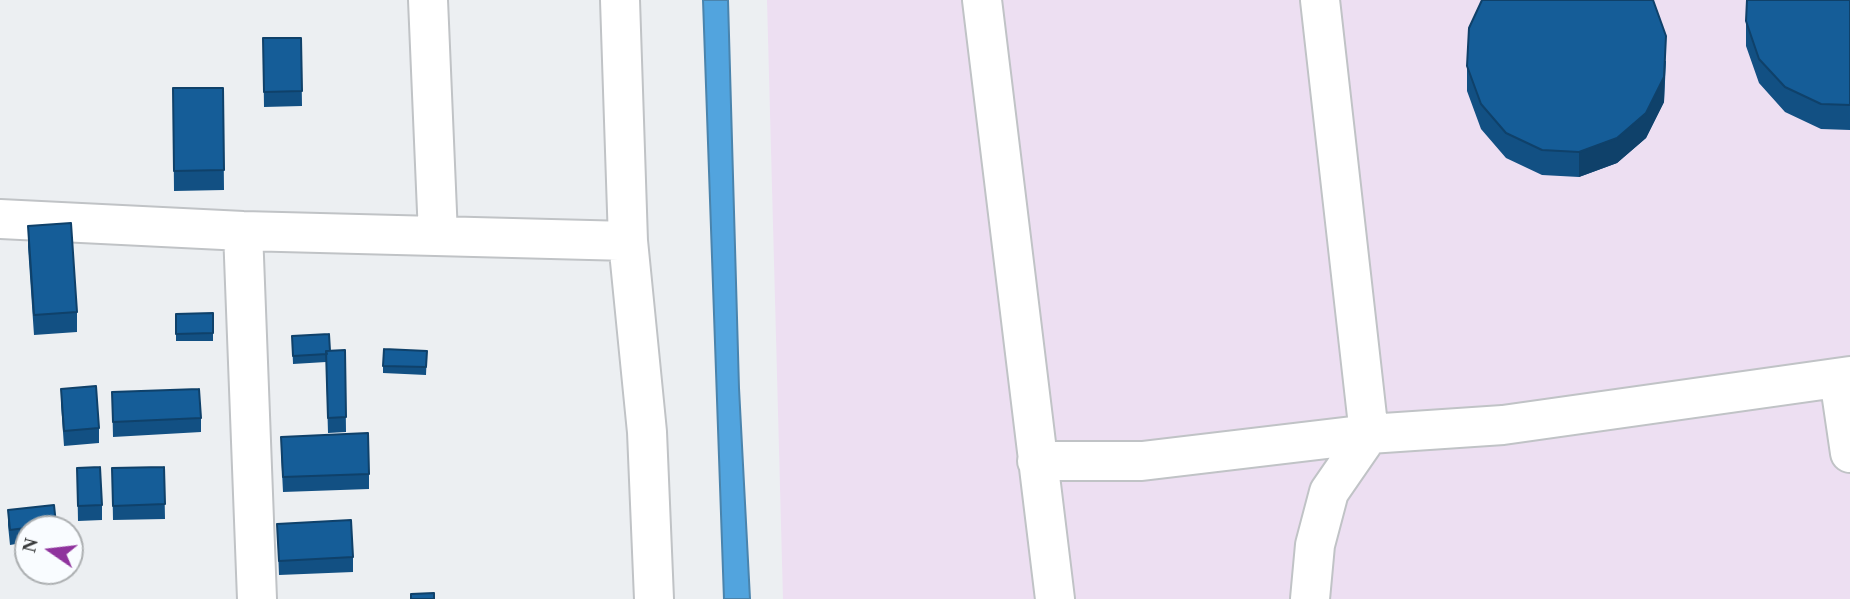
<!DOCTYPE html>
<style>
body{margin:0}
#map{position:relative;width:1850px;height:599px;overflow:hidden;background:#eceff2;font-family:"Times New Roman",serif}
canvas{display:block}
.north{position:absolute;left:14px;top:515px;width:70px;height:70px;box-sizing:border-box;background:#f9fcff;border:2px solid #acafb1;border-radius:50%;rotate:284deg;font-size:19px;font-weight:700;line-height:28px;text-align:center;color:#393b3c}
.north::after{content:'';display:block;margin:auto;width:24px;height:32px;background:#8f339d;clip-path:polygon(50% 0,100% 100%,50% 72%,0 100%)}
</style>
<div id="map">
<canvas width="1850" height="599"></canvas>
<div class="north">N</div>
</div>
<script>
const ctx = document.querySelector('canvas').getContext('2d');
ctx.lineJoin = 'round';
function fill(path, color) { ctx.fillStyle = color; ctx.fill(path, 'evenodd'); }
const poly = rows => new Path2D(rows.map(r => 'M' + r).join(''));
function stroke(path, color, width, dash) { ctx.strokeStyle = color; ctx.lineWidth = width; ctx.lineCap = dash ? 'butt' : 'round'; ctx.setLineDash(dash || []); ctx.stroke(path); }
fill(poly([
 [767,0,1850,0,1850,599,783,599]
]), '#eddff2');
const water = poly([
 [703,0,728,0,739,388,750,599,724,599,703,0]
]);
fill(water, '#52a4de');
stroke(water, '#4a84ad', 2);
const minor = poly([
 [428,0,438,235],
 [620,0,628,241,647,432,654,599],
 [982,0,1055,599],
 [0,219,243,231,628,241],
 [243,231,257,599],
 [1839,378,1850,453],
 [1037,461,1142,461,1369,434,1503,425,1850,376],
 [1310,599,1315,545,1329,492,1369,434,1320,0]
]);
stroke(minor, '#c0c3c6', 42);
stroke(minor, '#fff', 38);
fill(poly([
 [1850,0,1850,130,1821,129,1785,112,1759,83,1746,46,1746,21],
 [263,38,301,38,302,106,264,107],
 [1666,61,1664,102,1646,138,1617,163,1579,177,1542,175,1506,158,1481,129,1467,91,1467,66],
 [173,88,223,88,224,190,174,191],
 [28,226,77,312,77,332,34,335,28,247],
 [213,313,213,341,176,341,176,314],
 [292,336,330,351,345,350,346,432,328,433,326,362,293,364],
 [427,351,426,375,383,373,383,366],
 [61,389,99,428,99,443,64,446,61,404],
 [112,392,201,418,201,432,113,437],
 [281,451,369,474,369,489,283,492],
 [164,467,165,519,113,520,112,468],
 [77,468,102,505,102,520,78,521],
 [8,510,56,524,56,529,28,529,28,542,10,545,8,525],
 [277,524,353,557,353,572,279,575]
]), '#125083');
fill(poly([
 [1666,36,1664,102,1646,138,1617,163,1579,177,1579,152]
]), '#0f416a');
const building = poly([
 [1482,0,1653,0,1666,36,1664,77,1646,113,1617,138,1579,152,1542,150,1506,133,1481,104,1467,66,1469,28,1482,0],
 [1747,0,1850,0,1850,105,1821,104,1785,87,1759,59,1746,21,1747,0],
 [263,38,301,38,302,91,264,92,263,38],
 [173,88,223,88,224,170,174,171,173,88],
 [71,223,77,312,34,315,28,226,71,223],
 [213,313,213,333,176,334,176,314,213,313],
 [329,334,330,351,326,351,327,354,293,356,292,336,329,334],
 [384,349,427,351,426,367,383,366,384,349],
 [345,350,346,417,328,418,326,351,345,350],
 [96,386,99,428,64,431,61,389,96,386],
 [199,389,201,418,113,422,112,392,199,389],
 [368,433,369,474,283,477,281,437,368,433],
 [100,467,102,505,78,506,77,468,100,467],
 [164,467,165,504,113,506,112,468,164,467],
 [54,505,56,524,10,530,8,510,54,505],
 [351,520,353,557,279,561,277,524,351,520],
 [434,593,434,599,411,599,411,594,434,593]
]);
fill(building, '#155d98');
stroke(building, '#0f416a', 2);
</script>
